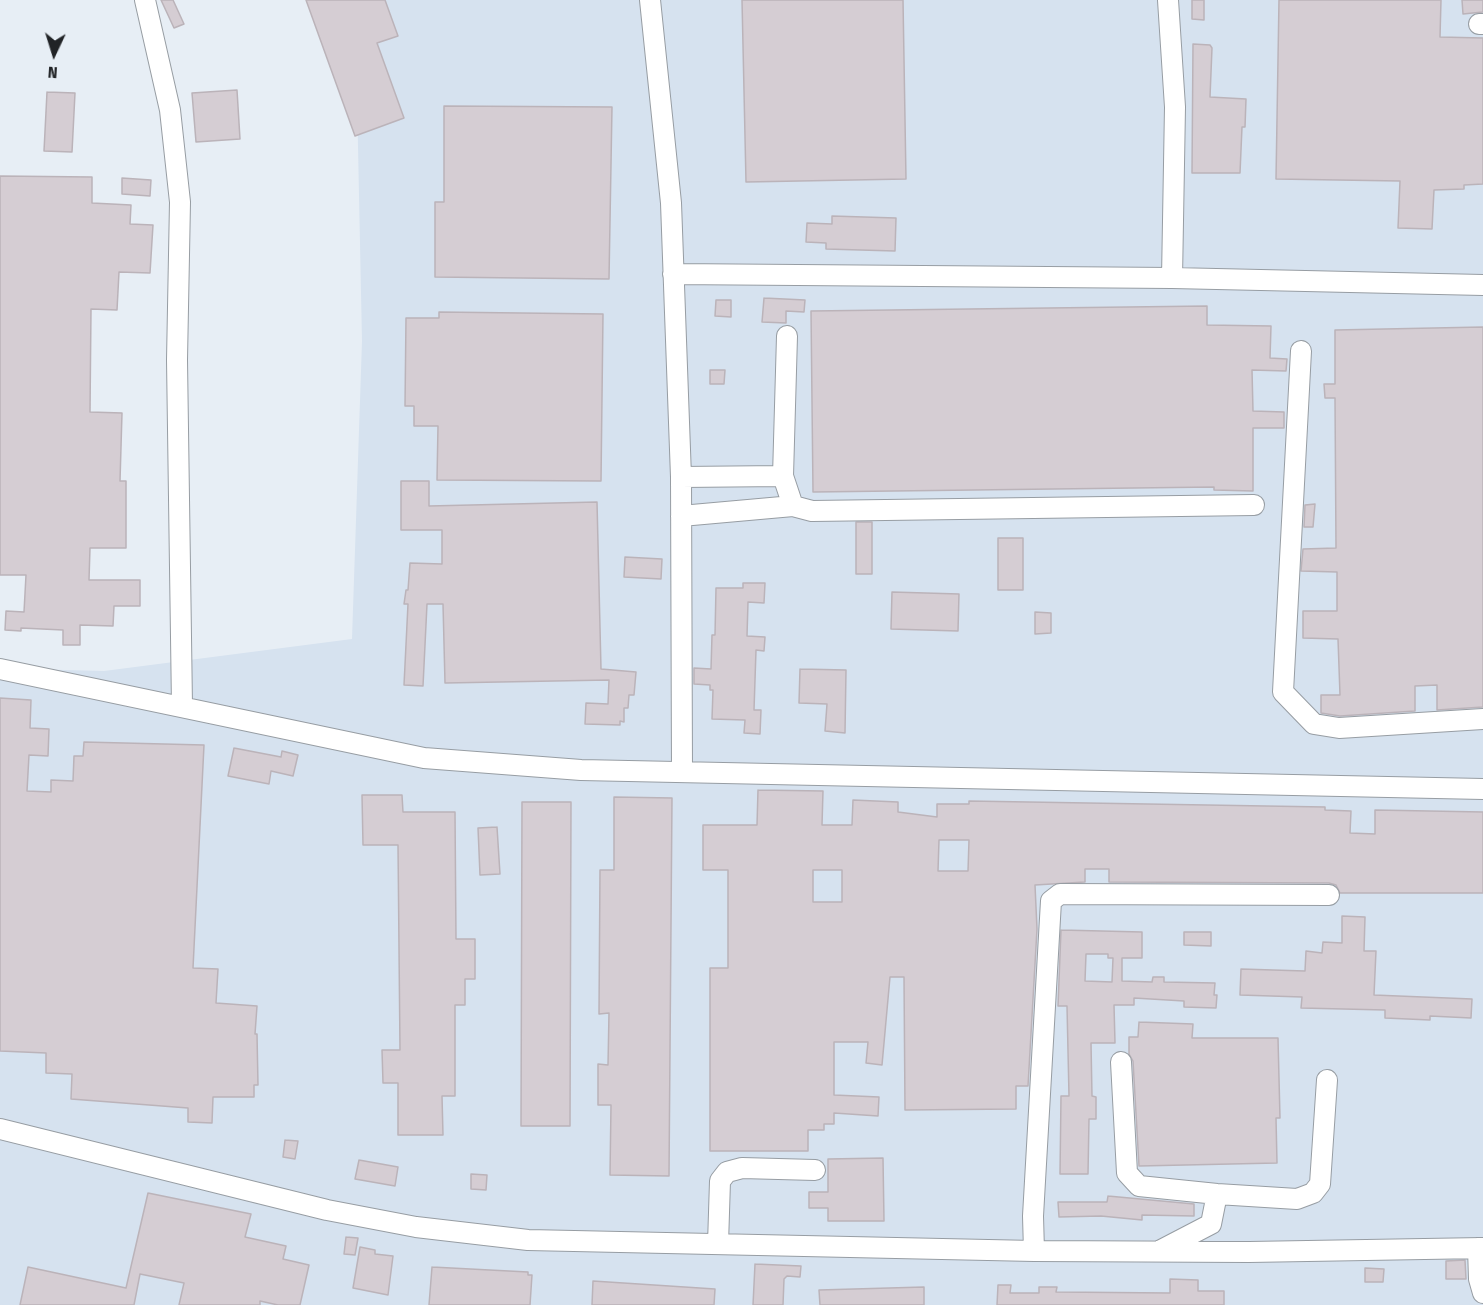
<!DOCTYPE html>
<style>
body{margin:0}
#map{position:relative;width:1483px;height:1305px;overflow:hidden;background:#e7eef5;font-family:"Fira Sans Condensed",sans-serif}
canvas{display:block}
.north{position:absolute;left:24px;top:24px;width:60px;height:60px;-webkit-text-stroke:4px #e7eef5;paint-order:stroke;rotate:184deg;font-size:16px;font-weight:700;line-height:24px;text-align:center;color:#212326}
.north::after{content:'';display:block;margin:auto;width:21px;height:27px;background:#212326;clip-path:polygon(50% 0,100% 100%,50% 72%,0 100%)}
</style>
<div id="map">
<canvas width="1483" height="1305"></canvas>
<div class="north">N</div>
</div>
<script>
const ctx = document.querySelector('canvas').getContext('2d');
ctx.lineJoin = 'round';
function fill(path, color) { ctx.fillStyle = color; ctx.fill(path, 'evenodd'); }
const poly = rows => new Path2D(rows.map(r => 'M' + r).join(''));
function stroke(path, color, width, dash) { ctx.strokeStyle = color; ctx.lineWidth = width; ctx.lineCap = dash ? 'butt' : 'round'; ctx.setLineDash(dash || []); ctx.stroke(path); }
fill(poly([
 [355,0,1483,0,1483,1305,0,1305,0,662,25,669,104,671,352,639,362,341]
]), '#d6e2ef');
const building = poly([
 [161,0,173,0,184,24,174,28,161,0],
 [306,0,385,0,398,36,377,43,404,118,355,136,306,0],
 [742,0,903,0,906,179,746,182,742,0],
 [1192,0,1204,0,1204,20,1192,19,1192,0],
 [1279,0,1441,0,1440,37,1483,38,1483,184,1464,185,1464,189,1434,190,1432,229,1398,228,1400,181,1276,179,1279,0],
 [1462,0,1483,0,1483,12,1463,14,1462,0],
 [1193,44,1210,45,1212,48,1210,97,1246,99,1245,127,1242,127,1240,173,1192,173,1193,44],
 [237,90,240,139,196,142,192,93,237,90],
 [47,92,75,93,72,152,44,151,47,92],
 [444,106,612,107,609,279,435,277,435,202,444,202,444,106],
 [0,176,92,177,92,203,131,205,130,224,153,225,150,273,119,272,117,310,91,309,90,412,122,413,120,481,126,481,126,548,90,548,89,580,140,580,140,606,114,606,113,626,80,625,80,645,63,645,63,630,21,628,21,631,5,630,6,611,24,612,26,575,0,575,0,176],
 [122,178,151,180,150,196,122,194,122,178],
 [832,216,896,218,895,251,826,249,826,243,806,242,807,223,832,224,832,216],
 [764,298,805,300,804,312,786,311,786,323,762,322,764,298],
 [716,300,731,300,731,317,715,316,716,300],
 [1207,306,1207,325,1271,326,1270,358,1287,359,1286,371,1252,370,1253,411,1284,412,1284,428,1253,428,1253,491,1214,490,1214,487,813,492,811,311,1207,306],
 [439,312,603,314,601,481,437,480,438,426,414,426,414,406,405,406,406,318,439,318,439,312],
 [1483,327,1483,707,1437,710,1437,685,1415,686,1415,711,1340,716,1321,713,1321,695,1340,695,1338,639,1303,638,1303,611,1337,611,1337,572,1301,571,1303,549,1336,548,1335,398,1325,398,1324,384,1335,384,1335,330,1483,327],
 [710,370,725,370,724,384,710,384,710,370],
 [401,481,429,481,429,506,597,502,601,669,636,672,634,695,629,695,628,708,624,708,624,722,620,721,620,725,585,724,586,703,608,704,609,680,445,683,443,604,427,604,423,686,404,685,408,604,404,604,406,590,408,590,410,563,442,564,442,530,401,530,401,481],
 [1315,504,1313,527,1304,527,1305,505,1315,504],
 [856,522,872,522,872,574,856,574,856,522],
 [998,538,1023,538,1023,590,998,590,998,538],
 [625,557,662,559,661,579,624,577,625,557],
 [743,583,765,583,764,603,748,602,747,636,765,637,764,651,756,650,754,710,761,710,760,734,744,733,745,720,712,719,713,690,710,690,710,685,694,684,694,668,711,669,712,635,715,635,716,588,743,588,743,583],
 [892,592,959,594,958,631,891,629,892,592],
 [1035,612,1051,613,1051,633,1035,634,1035,612],
 [800,669,846,670,845,733,825,731,827,704,799,703,800,669],
 [0,698,31,700,30,728,49,729,48,756,29,755,27,791,51,792,51,780,73,781,74,756,83,756,84,742,204,745,193,968,218,969,216,1003,257,1006,255,1034,257,1034,258,1085,254,1085,254,1097,213,1097,212,1123,188,1122,188,1108,71,1099,72,1074,46,1073,46,1053,0,1051,0,698],
 [234,748,281,757,282,751,298,755,293,776,271,771,269,784,228,776,234,748],
 [758,790,823,791,822,825,852,825,853,800,898,802,898,812,937,817,937,804,969,804,969,801,1325,807,1325,810,1351,811,1350,833,1375,834,1375,810,1483,812,1483,893,1340,893,1336,885,1329,883,1109,882,1109,869,1085,869,1085,882,1035,885,1037,929,1028,1086,1016,1086,1016,1109,905,1110,904,977,890,977,882,1065,866,1063,868,1042,834,1042,834,1095,879,1097,878,1116,834,1113,834,1124,824,1124,824,1130,808,1130,808,1151,710,1151,710,968,728,968,728,870,703,870,703,825,757,825,758,790],
 [939,840,969,840,968,871,938,871,939,840],
 [813,870,842,870,842,902,813,902,813,870],
 [362,795,402,795,403,812,455,812,456,939,475,939,475,979,465,979,465,1005,455,1005,455,1096,442,1096,443,1135,398,1135,398,1083,383,1083,382,1050,400,1050,398,845,363,845,362,795],
 [614,797,672,798,669,1176,610,1175,611,1105,598,1105,598,1064,608,1065,609,1013,599,1014,600,870,614,870,614,797],
 [522,802,571,802,570,1126,521,1126,522,802],
 [497,827,500,874,480,875,478,828,497,827],
 [1342,916,1365,917,1364,951,1376,951,1374,995,1472,999,1471,1018,1430,1016,1430,1020,1385,1018,1385,1010,1301,1008,1302,997,1240,995,1241,969,1305,971,1306,951,1322,953,1323,942,1342,943,1342,916],
 [1061,930,1142,932,1142,958,1122,958,1122,981,1152,982,1153,977,1164,977,1164,982,1215,983,1214,995,1217,995,1216,1008,1184,1007,1184,1001,1134,998,1134,1005,1114,1005,1115,1043,1091,1043,1092,1096,1096,1097,1096,1119,1089,1119,1088,1174,1060,1174,1061,1096,1069,1096,1067,1006,1058,1006,1061,930],
 [1086,954,1108,954,1108,958,1113,958,1112,982,1085,981,1086,954],
 [1184,932,1211,932,1211,946,1184,945,1184,932],
 [1139,1022,1193,1024,1192,1038,1278,1038,1280,1118,1276,1118,1277,1163,1139,1166,1133,1061,1129,1054,1129,1037,1138,1037,1139,1022],
 [285,1140,298,1141,295,1159,283,1157,285,1140],
 [883,1158,884,1221,828,1221,828,1208,809,1208,809,1192,828,1192,828,1159,883,1158],
 [359,1160,398,1167,395,1186,355,1179,359,1160],
 [471,1174,487,1175,486,1190,471,1189,471,1174],
 [148,1193,251,1214,245,1237,286,1246,283,1259,309,1265,300,1305,278,1305,260,1301,260,1305,179,1305,184,1283,140,1274,134,1305,20,1305,28,1267,126,1288,148,1193],
 [1108,1196,1194,1204,1194,1216,1142,1215,1142,1220,1101,1216,1059,1217,1058,1202,1107,1202,1108,1196],
 [346,1237,358,1238,355,1255,344,1254,346,1237],
 [360,1247,375,1250,375,1254,393,1256,388,1295,353,1288,360,1247],
 [1465,1260,1466,1279,1446,1279,1446,1261,1465,1260],
 [755,1264,801,1266,800,1277,787,1276,784,1279,783,1305,753,1305,755,1264],
 [432,1267,528,1272,528,1275,532,1275,530,1305,429,1305,432,1267],
 [1365,1268,1384,1269,1383,1282,1365,1282,1365,1268],
 [1170,1279,1198,1280,1198,1291,1224,1291,1224,1305,997,1305,998,1285,1011,1285,1010,1293,1039,1293,1039,1287,1057,1287,1056,1292,1170,1293,1170,1279],
 [593,1281,715,1289,714,1305,592,1305,593,1281],
 [924,1287,924,1305,820,1305,819,1290,924,1287]
]);
fill(building, '#d5cdd3');
stroke(building, '#bbb3b9', 1.5);
const minor = poly([
 [145,0,170,110,180,202,177,360,182,706],
 [650,0,671,203,681,477,682,770],
 [1168,0,1175,107,1172,278],
 [1479,24,1483,24],
 [673,274,1172,278,1483,285],
 [1301,351,1283,692,1314,724,1339,728,1483,719],
 [783,476,787,336],
 [681,477,783,476,793,506,812,511,1254,505],
 [681,516,793,506],
 [0,669,424,758,581,770,1483,789],
 [1121,1062,1127,1173,1139,1186,1217,1194,1297,1199,1313,1193,1320,1184,1327,1080],
 [0,1129,327,1210,416,1227,528,1240,1034,1251,1249,1252,1483,1248],
 [718,1244,720,1181,727,1172,742,1168,815,1170],
 [1478,1248,1479,1279,1483,1293],
 [1161,1250,1211,1224,1217,1194],
 [1034,1251,1033,1216,1051,901,1060,894,1329,895]
]);
stroke(minor, '#979da3', 22);
stroke(minor, '#fff', 20);
</script>
